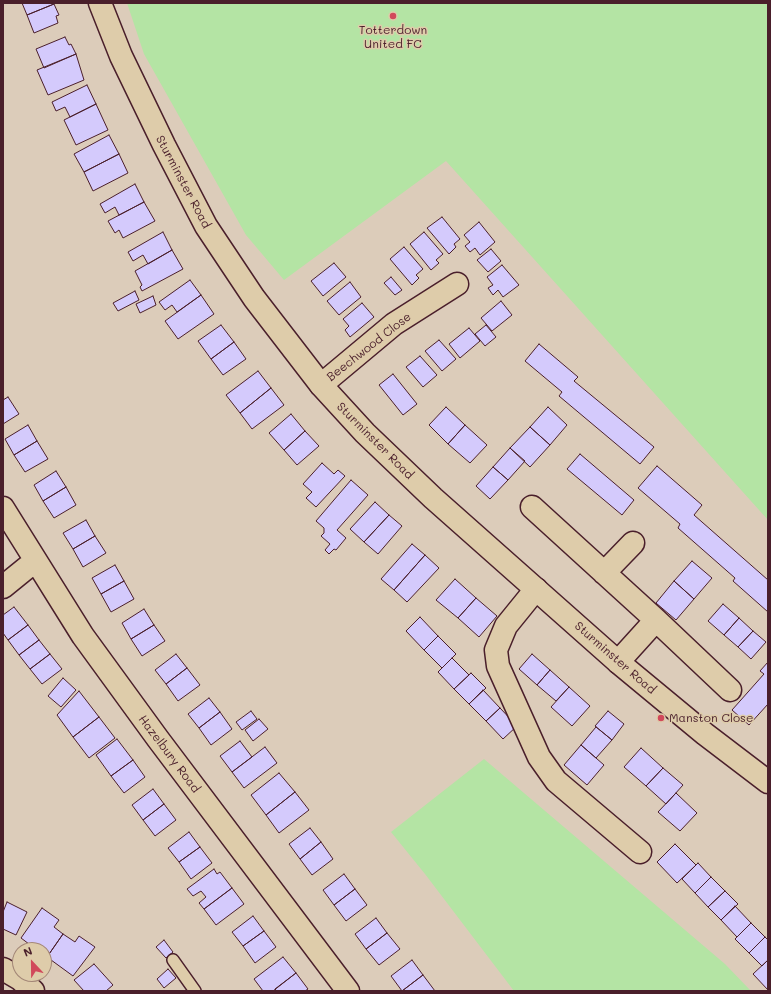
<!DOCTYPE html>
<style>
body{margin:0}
#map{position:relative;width:771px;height:994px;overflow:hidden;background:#dcccba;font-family:Mali,sans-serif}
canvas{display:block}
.frame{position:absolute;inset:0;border:4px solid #4a1f2b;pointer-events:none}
.north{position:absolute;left:12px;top:942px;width:40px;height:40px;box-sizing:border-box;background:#deccaa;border:1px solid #a38777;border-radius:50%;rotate:338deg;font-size:11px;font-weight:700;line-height:16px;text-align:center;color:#4a1f2b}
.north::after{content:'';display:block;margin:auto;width:14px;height:18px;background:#d1495b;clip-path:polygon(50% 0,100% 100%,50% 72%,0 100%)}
</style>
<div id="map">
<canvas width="771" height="994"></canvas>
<div class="frame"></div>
<div class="north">N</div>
</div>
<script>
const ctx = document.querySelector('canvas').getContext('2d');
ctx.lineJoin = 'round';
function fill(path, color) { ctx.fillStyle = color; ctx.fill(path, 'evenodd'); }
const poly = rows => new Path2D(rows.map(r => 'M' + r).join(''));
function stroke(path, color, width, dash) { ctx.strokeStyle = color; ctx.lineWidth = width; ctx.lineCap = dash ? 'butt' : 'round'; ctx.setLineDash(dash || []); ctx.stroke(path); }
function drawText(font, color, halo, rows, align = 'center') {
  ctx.font = font + ' Mali,sans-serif'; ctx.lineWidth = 3; ctx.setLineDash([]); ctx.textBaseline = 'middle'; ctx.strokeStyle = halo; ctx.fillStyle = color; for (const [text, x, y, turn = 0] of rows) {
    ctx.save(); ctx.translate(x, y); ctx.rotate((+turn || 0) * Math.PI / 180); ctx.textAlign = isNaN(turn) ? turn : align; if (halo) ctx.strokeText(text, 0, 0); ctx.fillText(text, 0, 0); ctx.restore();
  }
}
fill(poly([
 [127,3,768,3,768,520,446,161,284,280,246,235,144,54],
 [484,759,725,964,751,991,514,991,425,874,391,832]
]), '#b4e4a4');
const building = poly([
 [22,3,54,3,54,4,27,15,22,3],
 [54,4,59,15,56,16,58,23,34,33,27,15,54,4],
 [65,37,69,45,71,44,76,54,44,68,36,49,65,37],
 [76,54,84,80,48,95,37,70,76,54],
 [87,85,96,104,70,117,65,107,56,111,52,102,87,85],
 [96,104,108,130,76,145,64,120,96,104],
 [109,135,119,154,84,172,74,154,109,135],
 [119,154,128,173,93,191,84,172,119,154],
 [135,184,144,202,119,215,115,207,105,213,100,204,135,184],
 [144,202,155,221,123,238,119,230,115,233,108,221,144,202],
 [442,217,460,239,454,244,456,247,449,254,427,228,442,217],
 [479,222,495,242,480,255,475,248,470,252,465,246,470,242,464,235,479,222],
 [163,232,172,250,148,264,143,255,133,261,128,252,163,232],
 [424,232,443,254,436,260,439,263,431,270,410,244,424,232],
 [404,247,423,269,416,275,419,278,412,285,390,259,404,247],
 [491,249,501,261,488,272,477,260,491,249],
 [172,250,183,269,142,291,140,287,142,285,135,271,172,250],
 [334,263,346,277,323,296,311,281,334,263],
 [502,265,519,285,503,297,498,290,493,295,488,288,493,285,487,277,502,265],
 [391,277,402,290,395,295,384,283,391,277],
 [190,280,201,295,177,312,172,305,165,310,159,302,190,280],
 [350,282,361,297,339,315,327,301,350,282],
 [135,291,139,300,118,311,113,303,135,291],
 [201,295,214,314,178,339,165,321,201,295],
 [153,296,156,305,140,313,136,304,153,296],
 [501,301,512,315,492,331,481,318,501,301],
 [362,303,374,317,350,337,345,330,349,326,343,319,362,303],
 [221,325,234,342,211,359,198,341,221,325],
 [486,325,496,337,485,346,475,334,486,325],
 [469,328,480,341,460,358,449,344,469,328],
 [439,340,456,359,442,371,425,351,439,340],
 [234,342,246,359,223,375,211,359,234,342],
 [539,344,578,377,574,381,654,447,640,464,559,396,562,392,525,361,539,344],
 [420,356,437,375,423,387,406,367,420,356],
 [258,371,271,388,240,413,226,395,258,371],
 [393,374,417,404,403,415,379,385,393,374],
 [271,388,284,405,252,429,240,413,271,388],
 [8,397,19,414,3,424,3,400,8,397],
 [446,407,465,425,448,444,429,425,446,407],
 [548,407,567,425,550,445,530,427,548,407],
 [291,414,305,431,284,450,269,433,291,414],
 [28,425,37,441,14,455,5,439,28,425],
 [465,425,487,445,470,463,448,444,465,425],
 [530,427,550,445,530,467,510,448,530,427],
 [305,431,319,446,297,465,284,450,305,431],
 [37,441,48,459,25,472,14,455,37,441],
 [510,448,525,461,508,480,493,467,510,448],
 [580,454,634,500,622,515,567,469,580,454],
 [322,463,334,474,338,470,345,476,316,507,306,498,312,492,303,484,322,463],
 [657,466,702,505,694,515,768,580,768,612,733,581,735,578,678,528,680,524,638,488,657,466],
 [493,467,508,480,490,499,476,486,493,467],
 [56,471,66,487,43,501,34,485,56,471],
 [351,480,368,495,337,530,346,538,336,550,334,549,329,554,325,550,330,544,321,536,324,533,324,528,316,521,351,480],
 [66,487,76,505,54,518,43,501,66,487],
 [375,502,389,515,364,542,350,529,375,502],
 [389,515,402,526,378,554,364,542,389,515],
 [86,520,95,536,73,549,63,533,86,520],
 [95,536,106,553,83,567,73,549,95,536],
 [412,544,425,555,394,590,381,579,412,544],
 [425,555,439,568,407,602,394,590,425,555],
 [692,561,712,578,694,599,674,581,692,561],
 [115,565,124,581,101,594,92,578,115,565],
 [455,579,476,598,458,618,436,600,455,579],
 [124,581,134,599,111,612,101,594,124,581],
 [674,581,694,599,676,620,656,603,674,581],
 [476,598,497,616,479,637,458,618,476,598],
 [723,604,739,618,724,635,708,621,723,604],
 [14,607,28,625,8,640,3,633,3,615,14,607],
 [144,609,154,625,131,639,122,623,144,609],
 [420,617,438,636,424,650,406,631,420,617],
 [739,618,753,631,738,647,724,635,739,618],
 [28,625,39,640,19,655,8,640,28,625],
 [154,625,165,641,142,656,131,639,154,625],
 [753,631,766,642,751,659,738,647,753,631],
 [438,636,456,654,442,668,424,650,438,636],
 [39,640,50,654,30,669,19,655,39,640],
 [50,654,62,669,42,684,30,669,50,654],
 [176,654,187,668,166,684,155,670,176,654],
 [532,654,550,670,537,685,519,669,532,654],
 [452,658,469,675,454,689,438,672,452,658],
 [768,662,768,704,749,725,732,710,764,674,760,671,768,662],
 [187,668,200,685,178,701,166,684,187,668],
 [550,670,569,687,556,701,537,685,550,670],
 [471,673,486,688,469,704,454,689,471,673],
 [63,678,76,690,61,707,48,696,63,678],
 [569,687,590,706,572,726,551,707,569,687],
 [483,690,500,708,486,721,469,704,483,690],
 [79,691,99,717,73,737,57,715,79,691],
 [209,698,220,712,199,728,188,714,209,698],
 [500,708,517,726,503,739,486,721,500,708],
 [251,711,257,719,242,730,236,722,251,711],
 [608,711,624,724,612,740,595,726,608,711],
 [220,712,232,729,211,745,199,728,220,712],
 [99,717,115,738,89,758,73,737,99,717],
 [259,719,268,729,253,741,245,730,259,719],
 [596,727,612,740,596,758,581,745,596,727],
 [117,739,133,760,111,776,96,755,117,739],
 [240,741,252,757,232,772,220,756,240,741],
 [581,745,604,765,587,785,564,765,581,745],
 [265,747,277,763,244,788,232,772,265,747],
 [641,748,663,768,646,786,624,767,641,748],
 [133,760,145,777,124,793,111,776,133,760],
 [663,768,683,785,666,804,646,786,663,768],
 [279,773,295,792,266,815,251,795,279,773],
 [153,789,164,804,143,820,132,805,153,789],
 [295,792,309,810,279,833,266,815,295,792],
 [676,793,697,813,680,831,658,812,676,793],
 [164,804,176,820,155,836,143,820,164,804],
 [310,828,321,842,300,859,289,844,310,828],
 [189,832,200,847,179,862,168,848,189,832],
 [321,842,333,859,312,875,300,859,321,842],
 [675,844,696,865,677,883,657,862,675,844],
 [200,847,212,863,191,879,179,862,200,847],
 [698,863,711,877,695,893,682,879,698,863],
 [214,869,217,874,220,872,232,888,204,909,199,903,206,897,201,891,193,896,187,889,214,869],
 [344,874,355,889,334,905,323,890,344,874],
 [711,877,725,891,708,907,695,893,711,877],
 [232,888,244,904,216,925,204,909,232,888],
 [355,889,367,905,346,921,334,905,355,889],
 [725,891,738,904,721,920,708,907,725,891],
 [7,902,27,912,16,935,3,929,3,912,7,902],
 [735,906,751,923,737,937,721,920,735,906],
 [42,908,59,920,54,927,63,934,47,957,44,955,44,950,37,950,21,938,42,908],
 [253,916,264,931,243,946,232,932,253,916],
 [376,918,387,933,366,949,355,934,376,918],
 [751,923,765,937,749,953,735,939,751,923],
 [264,931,276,947,255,963,243,946,264,931],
 [387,933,400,949,379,965,366,949,387,933],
 [63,934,75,942,79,936,95,947,73,976,47,957,63,934],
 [765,937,768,940,768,960,762,966,749,953,765,937],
 [164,940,173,952,166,958,156,947,164,940],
 [283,957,296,973,273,991,263,991,254,979,283,957],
 [412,960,423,975,402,991,391,976,412,960],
 [768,960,768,990,753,974,768,960],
 [94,964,113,985,106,991,84,991,74,980,94,964],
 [168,969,176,978,164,988,157,979,168,969],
 [296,973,308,989,305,991,277,991,275,989,296,973],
 [423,975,435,991,402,991,423,975]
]);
fill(building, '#d4cafc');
stroke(building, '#4a1f2b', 1);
const lane = poly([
 [173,960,195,991]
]);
const street = poly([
 [321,385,394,324,457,284],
 [532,507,656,620,730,690],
 [3,508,83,636,158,739,348,991],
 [604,573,633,543],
 [3,587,35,561],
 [536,589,506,626,496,650,498,666,539,757,556,781,640,852],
 [618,662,656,620],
 [3,969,20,979,33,991]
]);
const secondary = poly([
 [100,3,121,56,164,145,206,226,254,298,321,385,365,433,433,498,618,662,705,734,768,782]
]);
stroke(lane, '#4a1f2b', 14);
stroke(street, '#4a1f2b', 25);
stroke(secondary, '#4a1f2b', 25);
stroke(lane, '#deccaa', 11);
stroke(street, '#deccaa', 22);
stroke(secondary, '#deccaa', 22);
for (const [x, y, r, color] of [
 [393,16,4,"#d1495b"],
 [661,718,4,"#d1495b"]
]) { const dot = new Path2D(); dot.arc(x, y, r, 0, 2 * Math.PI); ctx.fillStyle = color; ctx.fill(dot); stroke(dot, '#deccaa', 1.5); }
drawText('12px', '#4a1f2b', '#deccaa', [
 ["Totterdown",393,30],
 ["United FC",393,44],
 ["Manston Close",669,718,"left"]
]);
drawText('12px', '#4a1f2b', '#deccaa', [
 ["Sturminster Road",183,182,62],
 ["Beechwood Close",369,347,-38],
 ["Sturminster Road",375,441,45],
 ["Sturminster Road",615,658,41],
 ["Hazelbury Road",169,754,53]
]);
</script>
